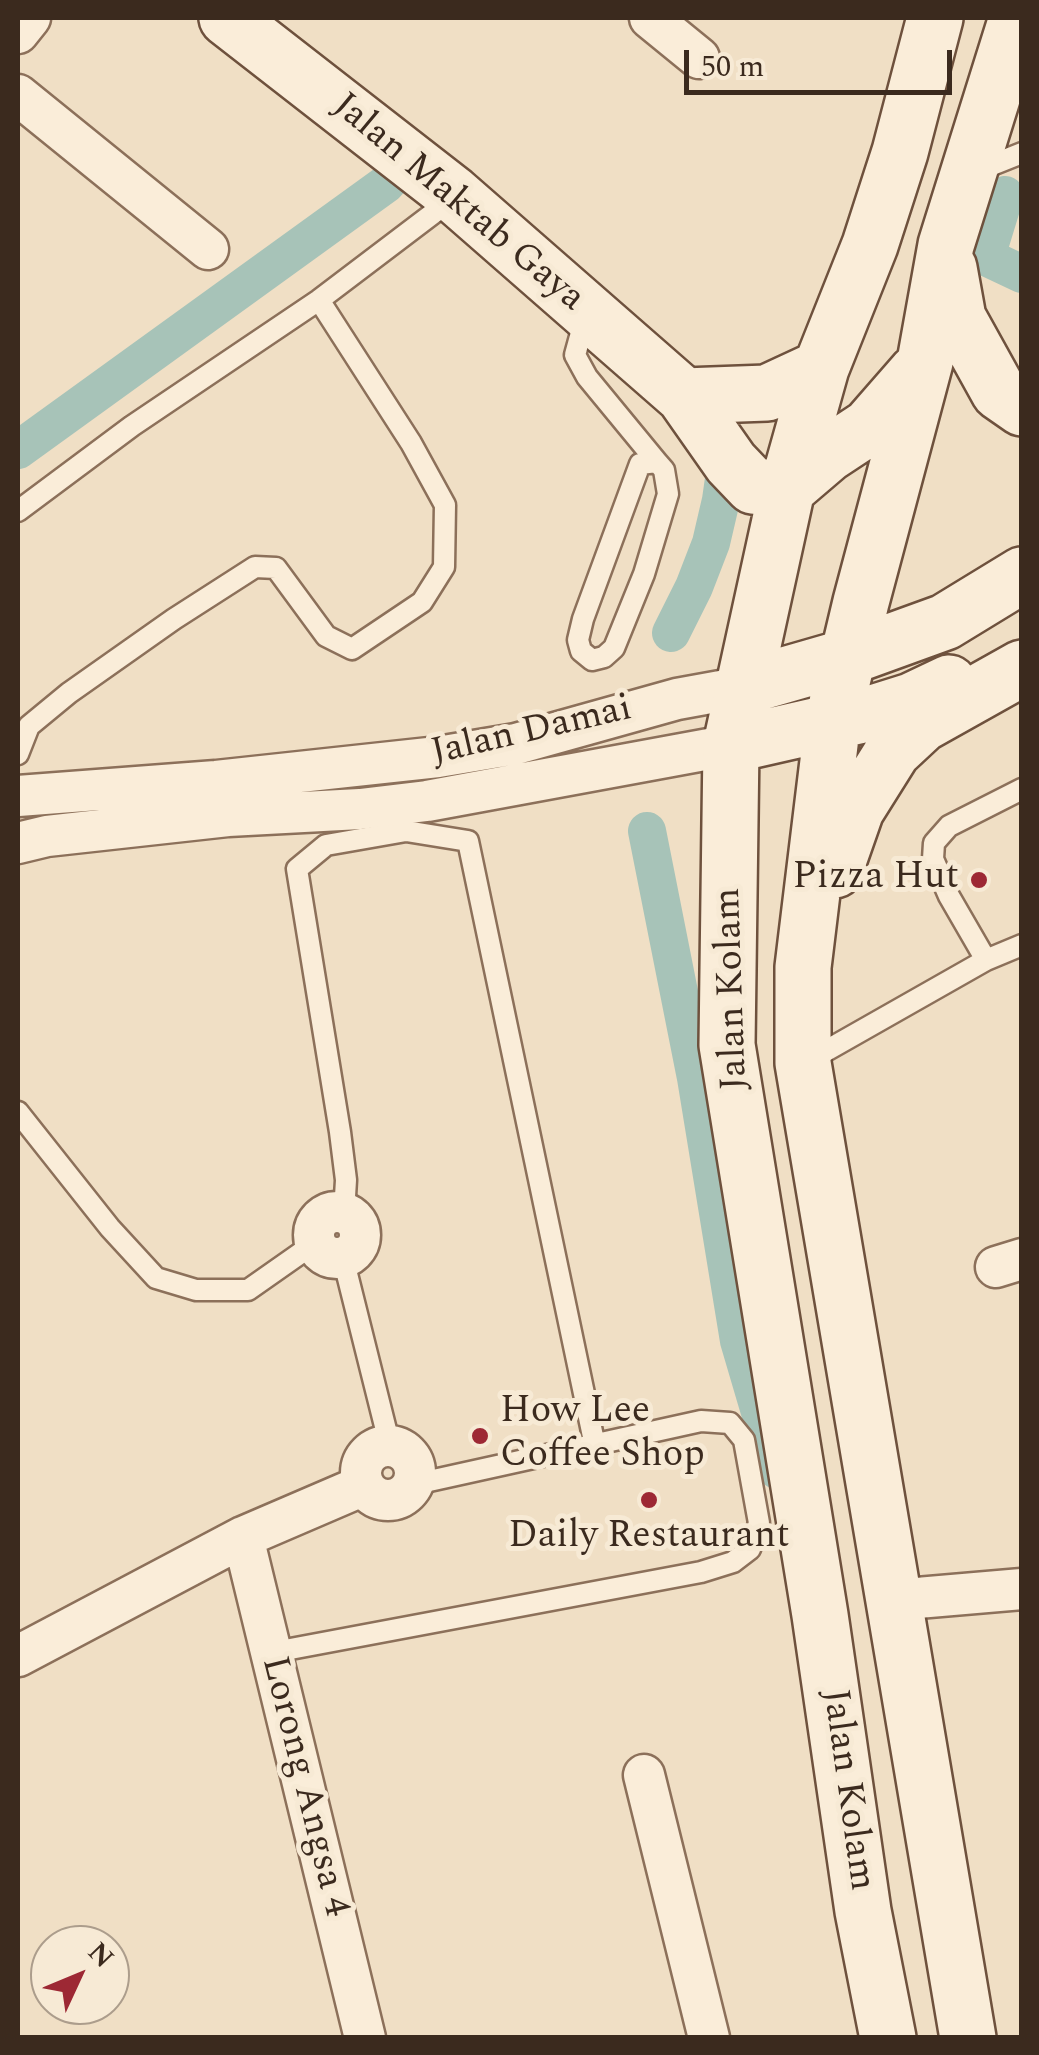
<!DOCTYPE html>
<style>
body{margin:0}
#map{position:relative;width:1039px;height:2055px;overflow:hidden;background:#f0dfc5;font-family:Spectral,serif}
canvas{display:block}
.frame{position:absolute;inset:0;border:20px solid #3b2a1e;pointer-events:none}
.north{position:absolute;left:30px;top:1925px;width:100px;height:100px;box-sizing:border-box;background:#f7ead5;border:2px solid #ac9d8c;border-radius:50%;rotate:46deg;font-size:28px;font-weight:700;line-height:40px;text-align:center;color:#3b2a1e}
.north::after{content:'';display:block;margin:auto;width:35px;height:45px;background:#9d2834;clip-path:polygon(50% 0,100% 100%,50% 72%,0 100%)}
.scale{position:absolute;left:684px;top:50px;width:268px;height:45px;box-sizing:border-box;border:5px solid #3b2a1e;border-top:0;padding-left:12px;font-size:30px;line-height:35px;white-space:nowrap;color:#3b2a1e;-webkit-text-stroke:8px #f7ead5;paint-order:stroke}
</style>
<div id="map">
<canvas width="1039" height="2055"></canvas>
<div class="frame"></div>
<div class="north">N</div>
<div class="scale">50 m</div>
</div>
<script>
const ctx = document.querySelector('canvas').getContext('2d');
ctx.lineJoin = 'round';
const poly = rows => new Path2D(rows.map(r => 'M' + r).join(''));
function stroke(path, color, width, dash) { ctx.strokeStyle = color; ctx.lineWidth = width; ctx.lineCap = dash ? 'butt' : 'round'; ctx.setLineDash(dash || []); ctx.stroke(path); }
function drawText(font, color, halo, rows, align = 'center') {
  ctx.font = font + ' Spectral,serif'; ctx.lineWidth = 10; ctx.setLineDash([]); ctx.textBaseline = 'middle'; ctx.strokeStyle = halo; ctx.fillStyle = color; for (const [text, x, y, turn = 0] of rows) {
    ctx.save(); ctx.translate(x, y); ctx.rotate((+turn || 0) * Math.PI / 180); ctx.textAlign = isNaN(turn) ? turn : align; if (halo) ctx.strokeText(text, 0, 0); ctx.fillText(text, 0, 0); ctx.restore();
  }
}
stroke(poly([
 [1005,195,986,257,1022,274],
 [18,450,386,184,396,173],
 [671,633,694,587,711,543,721,500,725,472,714,445],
 [647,831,696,1078,739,1341,777,1470]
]), '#a7c3b8', 38);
const lane = poly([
 [977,171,1022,153],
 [599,329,581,333,575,355,587,377,657,462],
 [657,462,664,470,668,494,644,574,614,648,604,657,592,660,581,651,578,640,583,619,640,464,657,462],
 [18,511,132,426,319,300,435,212,452,195],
 [18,754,29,726,69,693,174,619,255,567,276,568,326,636,352,649,422,602,444,567,445,505,411,443,319,300],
 [986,960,949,896,933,859,934,843,949,826,1022,789],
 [808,1061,986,960,1022,945],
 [18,1112,110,1228,156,1278,196,1290,248,1290,315,1243],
 [344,1213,346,1180,340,1132,297,869,326,845,406,831,468,841,595,1446],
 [343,1258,390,1446],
 [269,1653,701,1572,733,1562,750,1549,759,1523,744,1440,730,1423,701,1421,411,1485]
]);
const street = poly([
 [650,18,699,58],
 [18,33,30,18],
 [18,95,208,249],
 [18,796,216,781,438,757,516,744,677,699,743,687],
 [18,843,47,836,228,816,360,809,427,801,731,745],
 '314 1235a23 23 0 1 1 46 0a23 23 0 1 1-46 0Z',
 [996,1267,1022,1259],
 '361 1473a27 27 0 1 1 54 0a27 27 0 1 1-54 0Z',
 [243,1537,365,2038],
 [894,1600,1022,1589],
 [18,1656,243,1537,364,1485],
 [644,1775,709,2038]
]);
const secondary = poly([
 [227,18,453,194,684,396,731,463,753,486,787,489],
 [949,268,958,318,999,392,1022,408],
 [684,396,767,393,821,368],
 [787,489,828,454,869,427,917,372],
 [743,687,854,655,945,622,1022,575],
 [731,745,876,712,911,701,949,683],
 [835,870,856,810,893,751,922,724,1022,668],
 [888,2038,863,1911,820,1615,727,1045,731,745,787,489,821,368,870,245,900,152,935,18],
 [968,2038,803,1063,803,967,833,720,861,602,925,362,946,245,1017,18]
]);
stroke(lane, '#8c705a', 25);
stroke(street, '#8c705a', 45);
stroke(secondary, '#6e513d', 60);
stroke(lane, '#faedd9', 20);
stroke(street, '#faedd9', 40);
stroke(secondary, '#faedd9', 55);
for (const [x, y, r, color] of [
 [979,880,10,"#9d2834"],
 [480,1436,10,"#9d2834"],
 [649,1500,10,"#9d2834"]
]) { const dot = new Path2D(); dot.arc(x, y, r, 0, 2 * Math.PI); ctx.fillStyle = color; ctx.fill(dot); stroke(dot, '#f7ead5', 4); }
drawText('38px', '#3b2a1e', '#f7ead5', [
 ["Jalan Maktab Gaya",457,204,40],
 ["Jalan Damai",532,733,-13],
 ["Jalan Kolam",734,989,-92],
 ["Lorong Angsa 4",303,1787,76],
 ["Jalan Kolam",846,1790,82]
]);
drawText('38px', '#3b2a1e', '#f7ead5', [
 ["Pizza Hut",959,880],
 ["How Lee",500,1414,"left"],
 ["Coffee Shop",500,1458,"left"],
 ["Daily Restaurant",649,1539,"center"]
], 'right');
</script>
